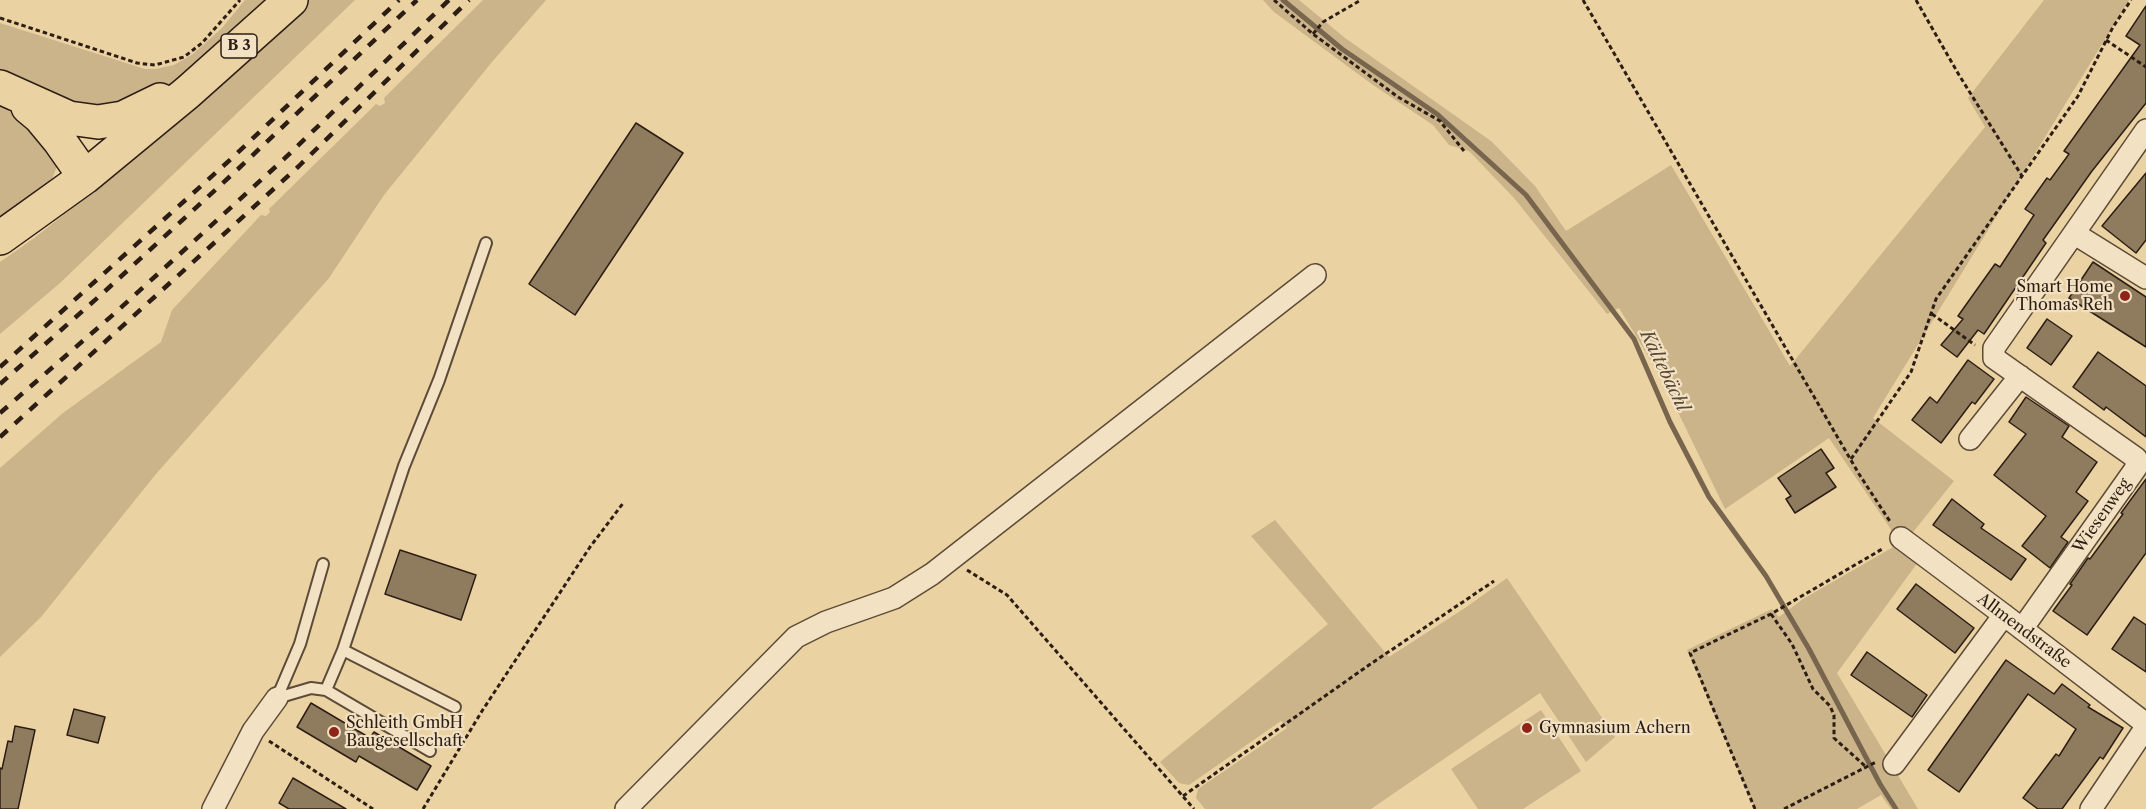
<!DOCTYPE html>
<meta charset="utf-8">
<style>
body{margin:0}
canvas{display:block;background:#ebd2a2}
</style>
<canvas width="2146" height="809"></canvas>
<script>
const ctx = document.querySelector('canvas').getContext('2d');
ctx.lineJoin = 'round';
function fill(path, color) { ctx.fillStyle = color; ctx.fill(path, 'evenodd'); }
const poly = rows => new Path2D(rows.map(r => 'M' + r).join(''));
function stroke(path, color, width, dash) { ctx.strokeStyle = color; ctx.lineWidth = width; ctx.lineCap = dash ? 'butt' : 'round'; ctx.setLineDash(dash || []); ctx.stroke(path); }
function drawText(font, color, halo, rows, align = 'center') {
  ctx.font = font + ' "Libre Caslon Text",serif'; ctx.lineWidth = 4.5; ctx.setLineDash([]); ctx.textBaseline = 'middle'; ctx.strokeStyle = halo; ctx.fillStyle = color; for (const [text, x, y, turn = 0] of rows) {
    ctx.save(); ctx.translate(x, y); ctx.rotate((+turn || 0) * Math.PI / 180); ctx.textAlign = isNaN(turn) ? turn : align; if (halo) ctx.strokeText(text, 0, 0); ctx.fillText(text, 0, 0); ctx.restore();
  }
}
fill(poly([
 [245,0,277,0,190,73,161,91,107,115,0,77,0,23,145,69,156,69,174,65,193,54,222,28],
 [308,0,355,0,60,283,0,334,0,262,33,239,138,156,264,43],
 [483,0,546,0,492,62,384,195,329,278,156,474,41,617,0,657,0,468,63,413,161,342,172,310,261,215,266,216,270,212,269,209,376,104,380,106,385,103,384,98],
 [1263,0,1299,0,1345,38,1491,141,1535,186,1566,231,1671,165,1790,366,1985,127,1968,98,2044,0,2129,0,1873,418,1954,481,1906,541,1892,531,1829,438,1725,509,1662,379,1619,308,1607,314,1514,198,1469,151,1449,145,1433,125,1373,85,1274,12],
 [0,105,27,124,57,166,49,187,0,221],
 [1275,520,1389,657,1465,608,1507,578,1615,737,1586,762,1540,693,1371,809,1205,809,1196,798,1198,789,1287,728,1281,721,1189,785,1179,783,1160,762,1328,624,1251,536],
 [1895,546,1921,558,1837,673,1918,809,1891,809,1881,795,1857,809,1755,809,1687,650,1772,609,1779,617,1803,599],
 [1541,710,1581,771,1523,809,1478,809,1451,769]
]), '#cbb38a');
stroke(poly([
 [1283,0,1342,49,1437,114,1526,195,1634,339,1670,422,1709,497,1766,576,1809,649,1880,784,1896,809]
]), '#78654d', 5);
const building = poly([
 [2146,6,2146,103,2092,171,2043,240,2046,243,1984,334,1978,330,1957,357,1941,345,1963,319,1958,316,1995,264,2000,267,2034,215,2025,209,2047,178,2050,180,2069,154,2064,151,2140,45,2126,36,2146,6],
 [636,123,683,153,575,315,529,284,636,123],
 [2146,173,2146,240,2136,253,2102,226,2146,173],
 [2093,262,2146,297,2146,347,2069,298,2093,262],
 [2047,319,2072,336,2051,365,2027,348,2047,319],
 [2098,352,2146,386,2146,437,2106,407,2104,410,2073,387,2098,352],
 [1968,360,1994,379,1975,404,1972,402,1941,443,1912,420,1930,397,1937,403,1968,360],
 [2026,397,2069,426,2062,437,2097,462,2076,492,2088,501,2061,537,2068,542,2050,568,2022,546,2046,516,1994,475,2026,434,2009,422,2026,397],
 [1821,449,1834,468,1826,473,1836,487,1795,513,1786,499,1791,496,1778,478,1821,449],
 [2146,479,2146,553,2087,635,2053,611,2072,585,2070,584,2088,558,2090,559,2123,514,2121,513,2146,479],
 [1952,499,1984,524,1981,528,2026,559,2011,580,1933,525,1952,499],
 [400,550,476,575,461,620,385,594,400,550],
 [1916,584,1974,628,1955,653,1897,609,1916,584],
 [2134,617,2146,625,2146,672,2112,649,2134,617],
 [1867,652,1927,695,1912,717,1851,675,1867,652],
 [2006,660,2054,694,2062,684,2090,705,2088,707,2123,728,2103,759,2100,757,2062,809,2038,809,2023,798,2056,754,2059,756,2076,729,2028,694,1959,792,1928,770,2006,660],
 [311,703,370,738,374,732,431,766,417,790,359,756,356,762,297,727,311,703],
 [74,709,105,717,98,743,67,735,74,709],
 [15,726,35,730,18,809,0,809,0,768,2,769,8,741,12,742,15,726],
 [293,778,346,809,289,809,279,803,293,778]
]);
fill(building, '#8f7c5e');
stroke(building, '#2c1e15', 1.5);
const lane = poly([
 [343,650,404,466,439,380,486,243],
 [326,690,343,650,455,707],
 [277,698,311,688,326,690,430,751],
 [277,698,300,644,323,564]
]);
const street = poly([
 [2075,234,2146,278],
 [1970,439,2020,376],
 [1901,538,2004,615,2146,724],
 [2022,629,2136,468,2136,458,1994,358,1994,348,2146,130],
 [1894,764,2004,615],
 [213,809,253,731,277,698],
 [626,809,796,637,826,622,894,598,932,574,1315,275],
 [2091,809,2146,727]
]);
const primary = poly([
 [0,87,69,118,98,122,123,118,160,100],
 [28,107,40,117,59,140,85,177],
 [0,238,85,177,188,92,291,0]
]);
stroke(lane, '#5c4b38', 14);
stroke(street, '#5c4b38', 24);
stroke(primary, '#2c1e15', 36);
stroke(poly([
 [1274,0,1313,34,1398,97,1440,121,1464,151],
 [1583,0,1859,474,1891,523],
 [1916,0,1959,75,2022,176],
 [0,18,137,63,155,65,184,57,202,43,240,0],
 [1313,34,1323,22,1361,0],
 [2106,40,2146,67],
 [1932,314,1975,345],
 [1851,459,1911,372,1936,299,2078,96,2113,27,2131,0],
 [967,570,1007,595,1194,809],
 [1771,614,1792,644,1813,689,1830,706,1834,715,1834,738,1865,766],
 [269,741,373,809],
 [1183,796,1369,665,1494,581],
 [423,809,482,711,590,547,624,502],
 [1755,809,1690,653,1771,614,1884,548],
 [1784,809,1876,762]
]), '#2c1e15', 3, [4.5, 3]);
stroke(lane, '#f2e2c3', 10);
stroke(street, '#f2e2c3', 21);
stroke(primary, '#ebd2a2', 33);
stroke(poly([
 [0,367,231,159,399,0],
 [0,384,103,293,238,169,417,0],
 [0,413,115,313,283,160,449,0],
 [0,437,299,166,469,0]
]), '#2c1e15', 4.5, [10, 10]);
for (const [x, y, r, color] of [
 [2125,296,6,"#8f2418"],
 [1527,728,6,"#8f2418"],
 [334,732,6,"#8f2418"]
]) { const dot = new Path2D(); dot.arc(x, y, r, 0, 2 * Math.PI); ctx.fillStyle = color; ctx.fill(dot); stroke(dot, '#f2e2c3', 2); }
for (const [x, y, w] of [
 [239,46,36]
]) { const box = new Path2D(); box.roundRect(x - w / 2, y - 12, w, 24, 4.5); ctx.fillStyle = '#f2e2c3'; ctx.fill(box); stroke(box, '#2c1e15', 1.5); }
drawText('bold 15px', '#2c1e15', null, [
 ["B 3",239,46]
]);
drawText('16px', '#2c1e15', '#f2e2c3', [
 ["Smart Home",2113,287,"right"],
 ["Thomas Reh",2113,305,"right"],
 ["Schleith GmbH",346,723],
 ["Baugesellschaft",346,741],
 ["Gymnasium Achern",1539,728]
], 'left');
drawText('16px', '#2c1e15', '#f2e2c3', [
 ["Wiesenweg",2102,516,-55],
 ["Allmendstraße",2024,631,37]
]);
drawText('italic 18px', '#584836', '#f2e2c3', [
 ["Kältebächl",1664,371,64]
]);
</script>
